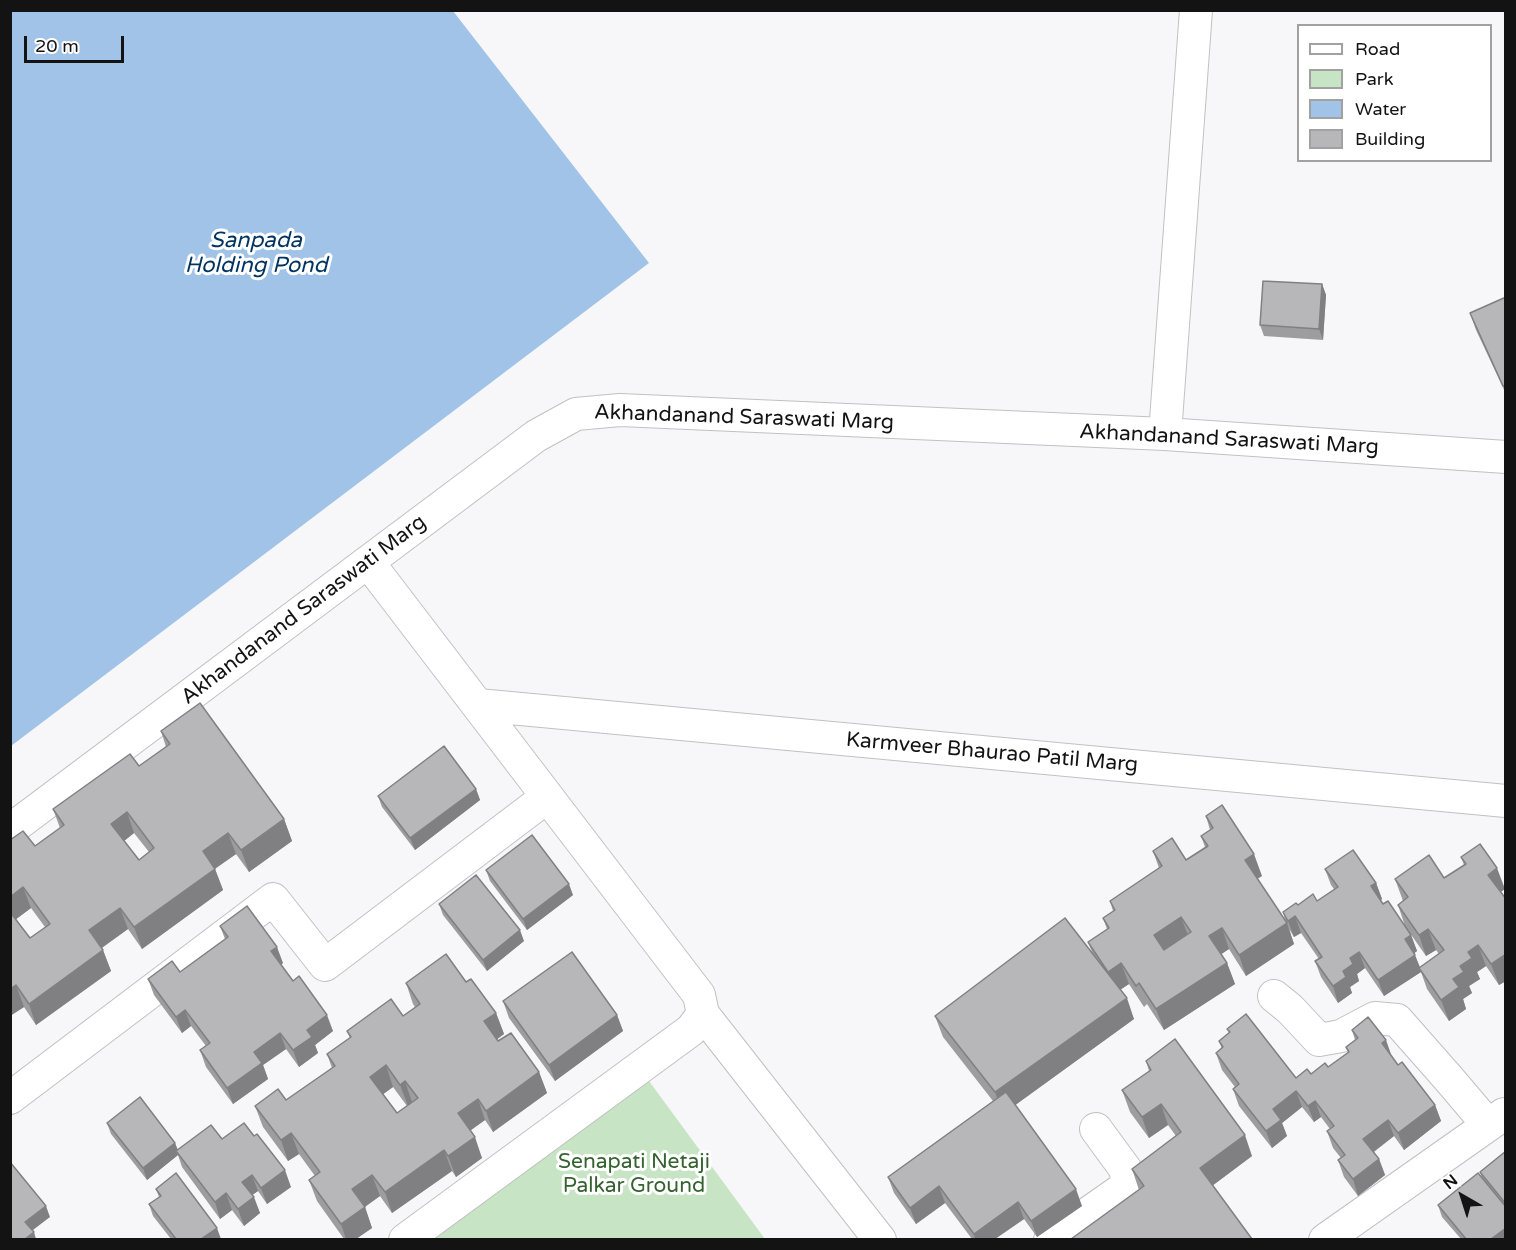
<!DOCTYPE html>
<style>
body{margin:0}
#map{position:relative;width:1516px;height:1250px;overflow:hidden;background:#f7f7fa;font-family:"Varela Round",sans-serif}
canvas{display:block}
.frame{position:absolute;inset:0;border:12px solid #131314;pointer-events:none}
.legend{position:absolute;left:1297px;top:24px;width:195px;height:138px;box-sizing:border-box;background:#fff;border:2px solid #a1a1a1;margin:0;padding:8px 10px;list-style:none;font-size:18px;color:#131314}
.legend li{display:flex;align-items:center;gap:12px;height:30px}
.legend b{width:30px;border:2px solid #a1a1a1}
.north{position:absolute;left:1432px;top:1166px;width:60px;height:60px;-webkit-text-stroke:4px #fff;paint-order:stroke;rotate:321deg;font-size:16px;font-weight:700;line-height:24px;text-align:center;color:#131314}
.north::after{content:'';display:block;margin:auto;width:21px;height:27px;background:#131314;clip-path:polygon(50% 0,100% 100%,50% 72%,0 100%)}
.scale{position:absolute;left:24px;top:36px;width:100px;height:27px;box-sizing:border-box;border:3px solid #131314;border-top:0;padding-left:8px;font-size:18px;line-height:21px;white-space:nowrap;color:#131314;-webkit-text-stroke:4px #fff;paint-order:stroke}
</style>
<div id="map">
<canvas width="1516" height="1250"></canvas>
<div class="frame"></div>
<ul class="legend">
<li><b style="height:8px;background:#fff"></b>Road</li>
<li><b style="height:16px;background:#c7e4c4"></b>Park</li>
<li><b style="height:16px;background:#a0c3e7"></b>Water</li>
<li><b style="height:16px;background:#b7b7ba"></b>Building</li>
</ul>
<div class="north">N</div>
<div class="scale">20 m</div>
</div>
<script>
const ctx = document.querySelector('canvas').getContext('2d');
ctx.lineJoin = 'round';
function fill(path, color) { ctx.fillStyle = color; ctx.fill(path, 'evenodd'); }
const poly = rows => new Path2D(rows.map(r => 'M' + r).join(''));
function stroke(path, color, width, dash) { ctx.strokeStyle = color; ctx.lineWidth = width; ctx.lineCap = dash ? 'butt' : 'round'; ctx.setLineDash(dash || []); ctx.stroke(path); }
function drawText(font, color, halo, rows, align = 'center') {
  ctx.font = font + ' "Varela Round",sans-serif'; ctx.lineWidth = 6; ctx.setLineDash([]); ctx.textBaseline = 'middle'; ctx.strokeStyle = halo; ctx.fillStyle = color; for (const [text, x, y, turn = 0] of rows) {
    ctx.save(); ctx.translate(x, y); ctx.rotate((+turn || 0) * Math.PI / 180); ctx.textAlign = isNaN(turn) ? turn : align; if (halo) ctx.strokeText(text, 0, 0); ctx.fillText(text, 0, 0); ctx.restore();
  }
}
fill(poly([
 [649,1081,765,1239,437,1239,436,1237]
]), '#c7e4c4');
fill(poly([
 [11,10,453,11,649,263,11,746]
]), '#a0c3e7');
const minor = poly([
 [1165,434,1196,10],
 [368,562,699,995,703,1014,691,1030,405,1240],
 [478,705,1506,801],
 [10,830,536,436,576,414,620,410,1165,434,1506,457],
 [1274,996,1290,1009,1319,1040,1341,1036,1375,1018,1397,1020,1449,1079,1488,1125],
 [703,1014,880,1240],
 [10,1098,273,899,325,965,547,797],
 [1050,1240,1127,1186,1126,1170,1096,1129],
 [1325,1240,1504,1114]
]);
stroke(minor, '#c1c1c3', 34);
stroke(minor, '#fff', 32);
fill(poly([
 [1322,284,1326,295,1323,340,1264,336,1260,325],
 [1506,297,1506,394,1476,330,1470,313],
 [161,731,284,819,292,841,249,872,236,854,215,869,223,890,142,949,128,929,102,948,111,971,36,1025,24,1007,10,1016,10,840,35,846,60,828,53,809,139,766,166,747],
 [134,833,149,852,139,860,124,841],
 [31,908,45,927,30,938,16,919],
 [476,789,480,800,415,850,382,807,378,796],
 [1206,816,1262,876,1257,879,1286,923,1283,912,1298,905,1317,901,1334,889,1331,885,1325,869,1376,883,1382,899,1381,900,1383,904,1411,935,1417,951,1414,953,1420,967,1439,954,1436,950,1426,956,1405,926,1398,905,1403,901,1395,879,1444,878,1464,865,1461,857,1505,889,1500,892,1506,899,1506,981,1499,985,1486,966,1477,972,1480,979,1469,986,1472,993,1463,999,1466,1009,1449,1021,1427,989,1421,972,1384,996,1365,968,1357,974,1359,981,1350,987,1352,993,1338,1003,1321,977,1315,961,1319,959,1301,933,1294,937,1289,929,1294,944,1246,976,1229,949,1221,954,1227,963,1235,984,1164,1030,1147,1004,1144,1007,1129,984,1120,990,1134,1019,1015,1105,1082,1206,1037,1237,1024,1219,995,1239,972,1239,945,1203,916,1224,894,1193,888,1177,993,1101,943,1037,935,1016,1092,952,1088,942,1107,929,1103,918,1113,911,1110,901,1159,868,1153,851,1186,860,1205,847,1201,836,1210,830],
 [486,870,573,895,527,930,490,881],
 [439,904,524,941,487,971,443,915],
 [220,926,283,963,281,965,333,1031,315,1045,318,1053,299,1067,286,1049,263,1065,268,1079,233,1104,206,1067,200,1050,206,1046,191,1026,182,1033,154,995,148,979,180,972,225,939],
 [466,982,496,1013,504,1034,497,1039,498,1041,539,1072,547,1093,493,1132,485,1120,470,1131,482,1158,456,1177,452,1171,392,1213,380,1196,365,1207,372,1228,356,1239,344,1239,317,1201,309,1180,315,1176,299,1154,288,1161,263,1127,255,1106,286,1100,332,1068,327,1054,350,1038,347,1031,403,1016,415,1007,413,1004,406,983],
 [393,1087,407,1106,397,1113,383,1094],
 [503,1001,617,1015,623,1031,555,1081,509,1018],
 [1227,1029,1296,1078,1311,1074,1328,1067,1348,1052,1346,1047,1355,1040,1352,1030,1392,1056,1398,1065,1435,1105,1441,1121,1404,1150,1394,1136,1374,1152,1379,1159,1385,1175,1358,1196,1344,1177,1338,1160,1341,1158,1333,1148,1327,1131,1330,1129,1321,1117,1314,1122,1302,1107,1282,1123,1287,1136,1272,1148,1239,1106,1233,1089,1235,1087,1222,1070,1216,1053,1222,1049,1219,1041,1229,1033],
 [1146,1061,1252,1156,1213,1185,1139,1190,1132,1169,1176,1136,1168,1125,1149,1138,1130,1112,1122,1090,1149,1071],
 [107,1123,175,1143,178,1150,222,1139,291,1187,267,1204,258,1191,252,1195,260,1213,244,1226,232,1210,220,1219,182,1167,178,1155,147,1180,111,1134],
 [1506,1151,1506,1239,1461,1239,1442,1217,1438,1205,1482,1178,1480,1172],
 [156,1189,221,1239,171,1239,153,1216,149,1204,159,1197]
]), '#9d9da0');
fill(poly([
 [1322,284,1326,295,1323,340,1319,329],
 [476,789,480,800,415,850,410,838],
 [127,812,134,833,119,845,111,824],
 [284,819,292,841,249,872,241,850],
 [228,833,236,854,210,872,203,851],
 [1254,854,1262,876,1253,881,1245,860],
 [1497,868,1505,889,1495,896,1488,875],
 [215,869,223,890,142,949,134,927],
 [1376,883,1382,899,1377,903,1371,886],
 [569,884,573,895,527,930,523,919],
 [23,887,31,908,11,923,10,897],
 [120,908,128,929,97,951,89,930],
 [1295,916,1301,933,1294,937,1288,921],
 [1181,917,1189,938,1162,956,1154,935],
 [1287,923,1294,944,1246,976,1239,955],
 [1222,928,1229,949,1217,957,1209,936],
 [1428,929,1436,950,1426,956,1419,935],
 [520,930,524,941,487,971,483,960],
 [1411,935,1417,951,1411,956,1405,939],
 [1478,945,1486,966,1477,972,1480,979,1469,986,1472,993,1463,999,1466,1009,1449,1021,1441,1000,1468,952],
 [277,947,283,963,277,968,271,951],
 [103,950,111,971,36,1025,29,1004],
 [1359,952,1365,968,1357,974,1359,981,1350,987,1352,993,1338,1003,1333,986,1350,958],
 [1506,954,1506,981,1499,985,1491,964],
 [1415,955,1421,971,1419,968,1421,972,1384,996,1378,980],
 [1121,963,1129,984,1115,993,1108,972],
 [1227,963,1235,984,1164,1030,1156,1009],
 [16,985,24,1007,10,1016,10,989],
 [1127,998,1134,1019,1003,1114,995,1092],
 [185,1010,191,1026,182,1033,176,1017],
 [496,1013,504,1034,492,1043,484,1021],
 [327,1015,333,1031,315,1045,318,1053,299,1067,293,1050,307,1030],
 [617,1015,623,1031,555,1081,549,1065],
 [280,1033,286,1049,263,1065,268,1079,233,1104,227,1088,254,1052],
 [1386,1040,1392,1057,1382,1043],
 [386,1065,393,1087,378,1098,370,1077],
 [539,1072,547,1093,493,1132,486,1111],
 [405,1081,412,1102,408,1106,400,1085],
 [1296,1091,1302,1107,1282,1123,1287,1136,1272,1148,1266,1131,1273,1109],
 [478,1099,485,1120,465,1134,458,1113],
 [1315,1101,1321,1117,1314,1122,1308,1106],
 [1161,1104,1168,1125,1149,1138,1142,1117],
 [1435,1105,1441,1121,1404,1150,1398,1133],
 [1388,1120,1394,1136,1369,1155,1363,1139],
 [291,1133,299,1154,288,1161,281,1140],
 [1245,1135,1252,1156,1208,1189,1200,1168],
 [475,1137,482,1158,456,1177,448,1156],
 [175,1143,179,1154,176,1151,178,1155,147,1180,143,1168],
 [444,1150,452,1171,392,1213,385,1192],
 [1379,1159,1385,1175,1358,1196,1353,1179],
 [285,1170,291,1187,267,1204,261,1188],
 [252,1175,258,1191,248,1198,242,1182],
 [372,1175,380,1196,360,1210,352,1189],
 [939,1186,945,1203,916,1224,910,1208],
 [1076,1189,1082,1206,1037,1237,1031,1221],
 [226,1193,232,1210,220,1219,215,1202],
 [254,1197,260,1213,244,1226,238,1209],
 [1018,1202,1024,1219,995,1239,975,1239,974,1234],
 [46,1206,50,1217,29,1233,25,1222],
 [365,1207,372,1228,356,1239,346,1239,341,1224],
 [217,1228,221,1239,201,1239],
 [1506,1228,1506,1239,1491,1239],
 [34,1232,36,1239,25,1239]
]), '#808082');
const building = poly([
 [1263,281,1322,284,1319,329,1260,325,1263,281],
 [1506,297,1506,385,1503,386,1470,313,1506,297],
 [200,703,284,819,241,850,228,833,203,851,215,869,134,927,120,908,89,930,103,950,29,1004,16,985,10,989,10,912,30,938,50,924,23,887,10,897,10,840,23,831,35,846,64,825,53,809,130,754,139,766,170,744,161,731,200,703],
 [127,812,154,848,139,860,111,824,127,812],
 [444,746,476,789,410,838,378,796,444,746],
 [1222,805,1254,854,1245,860,1287,923,1239,955,1222,928,1209,936,1227,963,1156,1009,1139,983,1136,986,1121,963,1108,972,1088,942,1109,928,1103,918,1115,910,1110,901,1162,866,1153,851,1172,838,1186,860,1208,846,1201,836,1213,828,1206,816,1222,805],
 [1181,917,1191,932,1164,950,1154,935,1181,917],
 [532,835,569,884,523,919,486,870,532,835],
 [1480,844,1497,868,1488,875,1506,899,1506,954,1491,964,1478,945,1468,952,1472,958,1460,966,1464,972,1453,979,1459,987,1441,1000,1419,968,1444,950,1428,929,1419,935,1398,905,1408,897,1395,879,1429,855,1444,878,1466,864,1461,857,1480,844],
 [1353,850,1376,883,1371,886,1383,904,1388,901,1411,935,1405,939,1415,955,1378,980,1359,952,1350,958,1353,964,1343,971,1346,977,1333,986,1315,961,1322,957,1295,916,1288,921,1283,912,1296,903,1298,905,1313,894,1317,901,1338,887,1325,869,1353,850],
 [476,875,520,930,483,960,439,904,476,875],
 [247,906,277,947,271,951,293,981,299,976,327,1015,307,1030,312,1037,293,1050,280,1033,254,1052,262,1063,227,1088,200,1050,210,1043,185,1010,176,1017,148,979,172,961,180,972,228,937,220,926,247,906],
 [1065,918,1127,998,995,1092,935,1016,1065,918],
 [572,952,617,1015,549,1065,503,1001,572,952],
 [446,954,466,982,471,979,496,1013,484,1021,498,1041,511,1033,539,1072,486,1111,478,1099,458,1113,475,1137,448,1156,444,1150,385,1192,372,1175,352,1189,365,1207,341,1224,309,1180,320,1172,291,1133,281,1140,255,1106,278,1089,286,1100,335,1066,327,1054,351,1037,347,1031,391,999,403,1016,420,1004,406,983,446,954],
 [386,1065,400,1085,405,1081,418,1098,397,1113,370,1077,386,1065],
 [1246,1014,1296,1078,1307,1069,1311,1074,1325,1063,1328,1067,1349,1052,1346,1047,1358,1038,1352,1030,1368,1017,1386,1040,1382,1043,1398,1065,1402,1062,1435,1105,1398,1133,1388,1120,1363,1139,1379,1159,1353,1179,1338,1160,1345,1155,1327,1131,1334,1126,1315,1101,1308,1106,1296,1091,1273,1109,1281,1120,1266,1131,1233,1089,1239,1084,1216,1053,1223,1047,1219,1041,1230,1032,1227,1029,1246,1014],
 [1175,1039,1245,1135,1200,1168,1252,1239,1071,1239,1144,1186,1132,1169,1181,1132,1161,1104,1142,1117,1122,1090,1151,1070,1146,1061,1175,1039],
 [1006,1092,1076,1189,1031,1221,1018,1202,974,1234,939,1186,910,1208,888,1177,1006,1092],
 [140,1097,175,1143,143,1168,107,1123,140,1097],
 [244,1123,254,1136,257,1134,285,1170,261,1188,252,1175,242,1182,254,1197,238,1209,226,1193,215,1202,176,1151,211,1125,222,1139,244,1123],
 [1506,1151,1506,1204,1480,1172,1506,1151],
 [10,1162,46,1206,25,1222,34,1232,25,1239,10,1239,10,1162],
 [176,1173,217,1228,201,1239,176,1239,149,1204,161,1196,156,1189,176,1173],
 [1478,1173,1506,1207,1506,1228,1491,1239,1466,1239,1438,1205,1478,1173]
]);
fill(building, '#b7b7ba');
stroke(building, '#808082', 1.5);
drawText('21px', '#131314', '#fff', [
 ["Akhandanand Saraswati Marg",744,418,2],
 ["Akhandanand Saraswati Marg",1229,440,3],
 ["Akhandanand Saraswati Marg",304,610,-37],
 ["Karmveer Bhaurao Patil Marg",992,753,5]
]);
drawText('21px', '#356330', '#fff', [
 ["Senapati Netaji",634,1162],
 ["Palkar Ground",634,1186]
]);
drawText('italic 22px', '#00335f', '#fff', [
 ["Sanpada",256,241],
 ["Holding Pond",256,266]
]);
</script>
